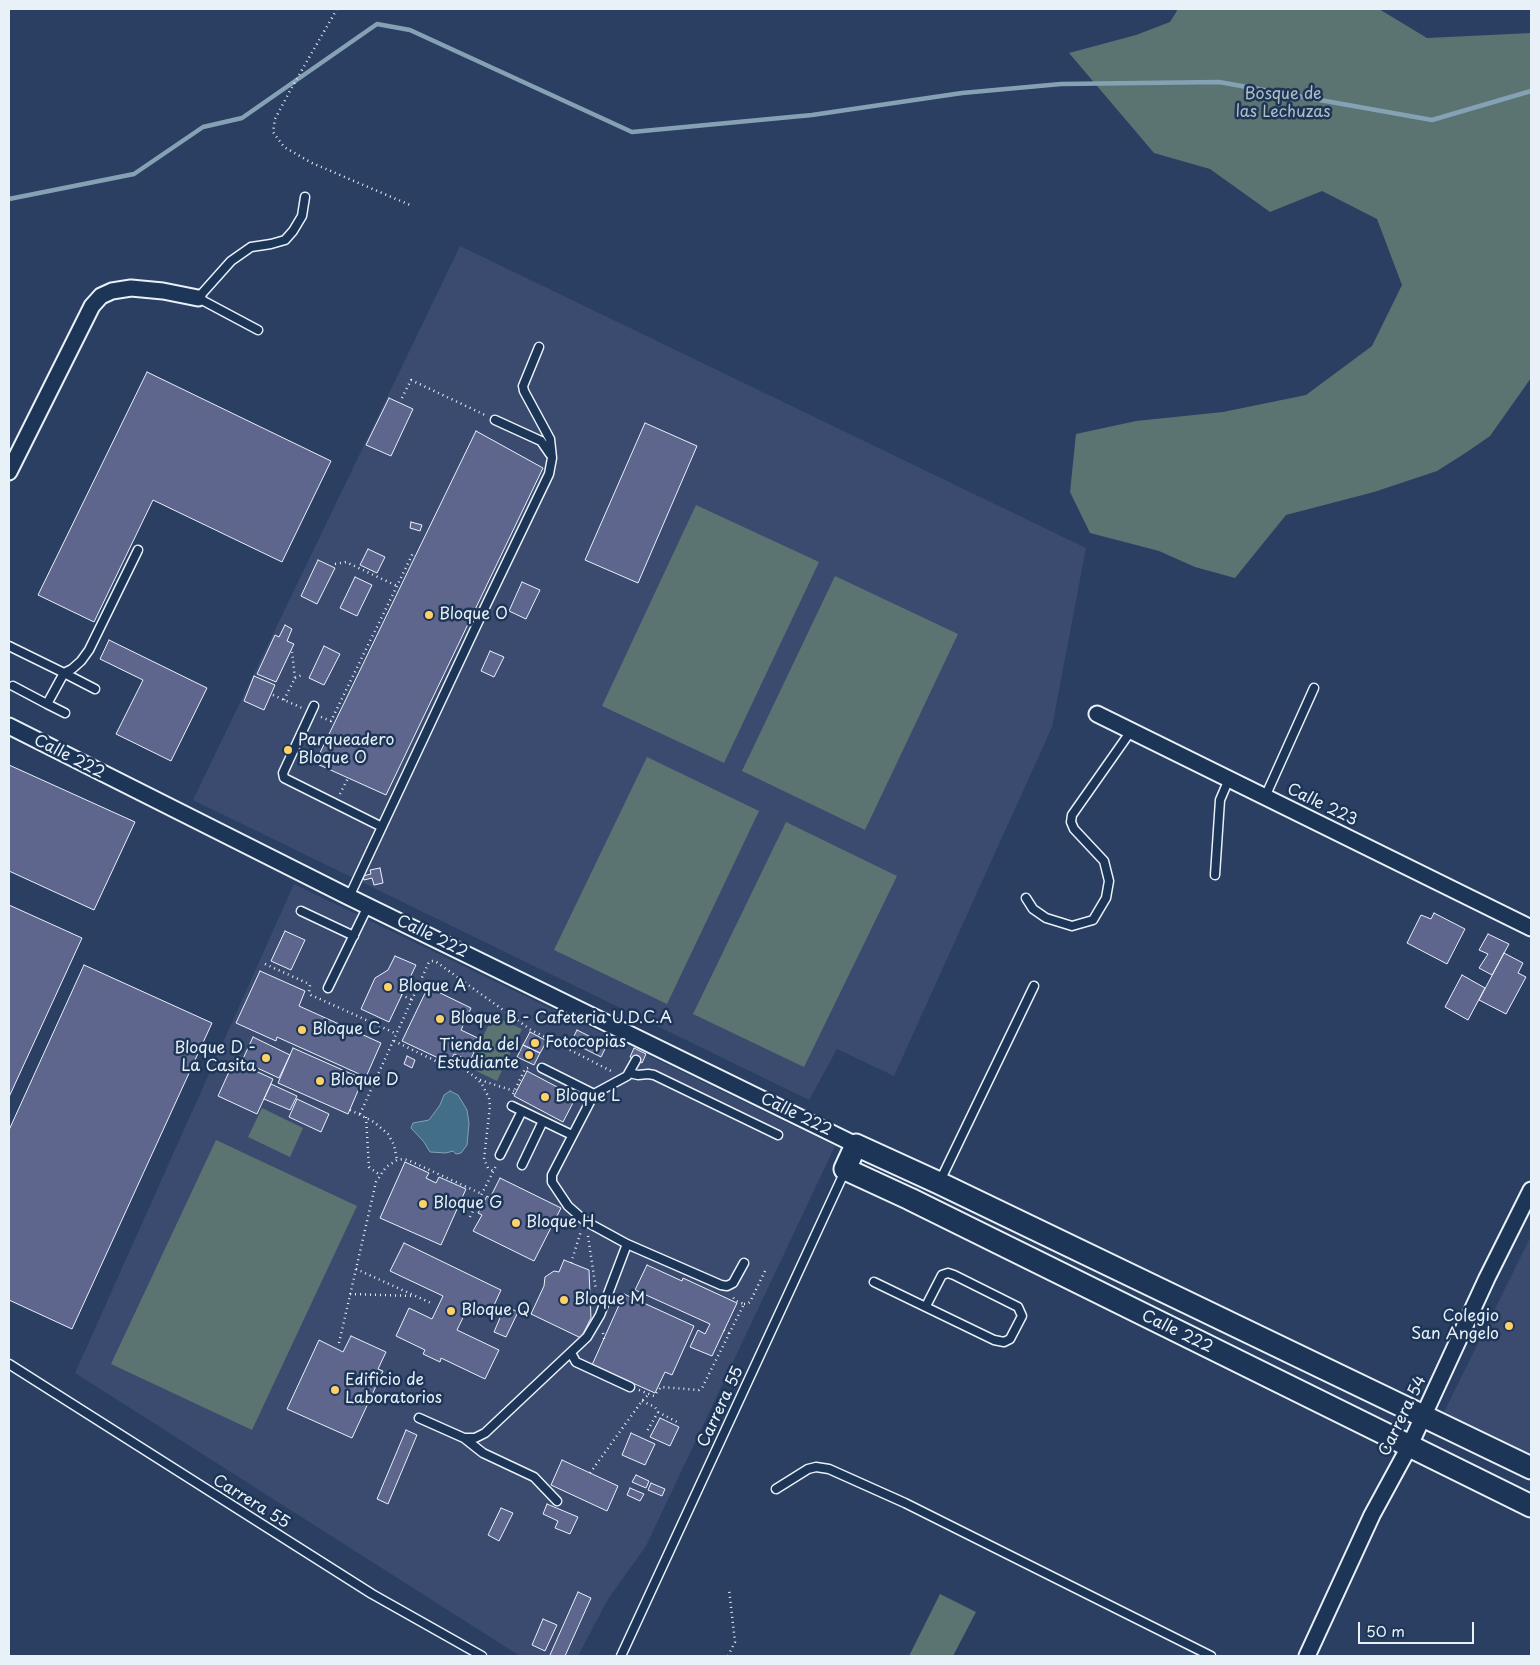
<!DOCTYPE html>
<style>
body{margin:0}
#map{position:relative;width:1540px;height:1665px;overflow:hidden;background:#2a3f62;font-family:"Playpen Sans",sans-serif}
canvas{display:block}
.frame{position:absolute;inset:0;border:10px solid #e8f1f8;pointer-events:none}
.scale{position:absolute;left:1358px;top:1622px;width:116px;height:22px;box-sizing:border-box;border:2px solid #e8f1f8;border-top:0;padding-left:6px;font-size:15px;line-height:18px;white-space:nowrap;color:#e8f1f8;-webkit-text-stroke:4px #1d3557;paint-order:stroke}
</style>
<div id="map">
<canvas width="1540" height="1665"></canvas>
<div class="frame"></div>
<div class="scale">50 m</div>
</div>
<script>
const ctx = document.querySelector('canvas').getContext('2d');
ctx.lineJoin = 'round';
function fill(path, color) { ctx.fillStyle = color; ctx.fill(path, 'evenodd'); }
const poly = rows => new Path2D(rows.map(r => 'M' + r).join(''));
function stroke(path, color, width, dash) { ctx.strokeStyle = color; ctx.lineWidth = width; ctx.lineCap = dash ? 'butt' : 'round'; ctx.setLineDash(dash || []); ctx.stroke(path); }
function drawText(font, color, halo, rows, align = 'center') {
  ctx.font = font + ' "Playpen Sans",sans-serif'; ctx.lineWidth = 5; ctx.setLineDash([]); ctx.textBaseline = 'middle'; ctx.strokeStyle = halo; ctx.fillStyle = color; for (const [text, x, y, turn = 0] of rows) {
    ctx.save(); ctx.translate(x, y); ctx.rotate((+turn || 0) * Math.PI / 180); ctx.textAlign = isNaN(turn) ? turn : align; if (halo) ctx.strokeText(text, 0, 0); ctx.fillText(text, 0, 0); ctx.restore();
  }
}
fill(poly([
 [460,246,1086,548,1052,727,894,1076,837,1049,809,1100,193,800],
 [294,884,835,1146,646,1546,608,1599,578,1656,520,1656,75,1373],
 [1531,1236,1531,1459,1442,1416]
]), '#3a4b6f');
fill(poly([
 [1178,9,1379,9,1427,38,1531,33,1531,378,1490,436,1467,452,1437,471,1374,492,1286,515,1235,578,1195,567,1159,551,1090,533,1070,492,1076,434,1136,421,1223,412,1306,395,1372,346,1402,285,1377,219,1322,191,1270,212,1210,169,1154,153,1069,53,1136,35,1170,22],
 [696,505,819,562,724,763,602,706],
 [835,576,958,634,865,830,742,771],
 [647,757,759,811,667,1004,554,950],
 [786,822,897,876,804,1067,693,1014],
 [493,1016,522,1029,497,1081,468,1067],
 [262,1108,303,1128,290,1157,248,1137],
 [216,1140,357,1206,252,1430,111,1364],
 [940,1594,976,1612,953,1656,909,1656]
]), '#5b7471');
const water = poly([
 [450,1091,458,1095,467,1110,469,1123,467,1145,461,1153,456,1154,453,1151,446,1153,430,1152,424,1142,411,1128,413,1123,429,1120,440,1105,444,1095,450,1091]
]);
fill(water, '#436e89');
stroke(water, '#85a2b5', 1);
stroke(poly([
 [9,199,134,174,203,127,242,118,377,24,410,30,632,132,812,115,962,93,1061,84,1219,82,1432,120,1531,91]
]), '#85a2b5', 4.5);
const building = poly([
 [147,372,331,461,282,562,153,500,94,622,38,595,147,372],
 [389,398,413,409,391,456,366,445,389,398],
 [645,423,697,446,638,583,585,560,645,423],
 [476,431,543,468,386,795,315,763,476,431],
 [411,522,422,525,420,531,410,528,411,522],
 [368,549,385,557,377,573,360,565,368,549],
 [318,560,335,568,317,604,301,596,318,560],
 [355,577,372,585,357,616,340,608,355,577],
 [522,582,540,590,526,619,509,611,522,582],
 [285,625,292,629,287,641,294,644,276,682,257,674,275,635,279,637,285,625],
 [109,640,207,688,171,761,116,734,143,680,100,659,109,640],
 [324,646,340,654,324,685,309,678,324,646],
 [490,651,504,657,494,677,481,671,490,651],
 [254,676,275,685,264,710,244,701,254,676],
 [9,765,135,822,94,910,9,871,9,765],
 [380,868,383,883,374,885,372,878,364,880,363,876,371,874,370,870,380,868],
 [9,905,82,938,9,1097,9,905],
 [1434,913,1465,929,1447,964,1407,943,1421,915,1431,919,1434,913],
 [285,931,305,940,291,970,271,961,285,931],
 [1488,934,1509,944,1492,975,1479,968,1488,954,1479,950,1488,934],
 [1504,953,1523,963,1518,973,1526,977,1506,1014,1479,1000,1504,953],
 [395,956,416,965,389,1022,361,1009,375,978,388,970,395,956],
 [84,965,212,1023,72,1329,9,1300,9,1130,84,965],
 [260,971,305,991,299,1006,381,1043,366,1077,277,1037,276,1041,236,1023,260,971],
 [1462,975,1485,988,1468,1020,1445,1007,1462,975],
 [428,987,471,1008,461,1030,480,1039,470,1061,454,1054,449,1063,402,1041,428,987],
 [577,1030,607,1045,601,1057,571,1042,577,1030],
 [530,1032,547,1041,540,1053,523,1045,530,1032],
 [253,1037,290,1055,279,1078,242,1061,253,1037],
 [523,1045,540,1053,534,1065,517,1057,523,1045],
 [293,1048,363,1079,348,1114,278,1083,293,1048],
 [634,1048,646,1054,642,1063,630,1057,634,1048],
 [407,1056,415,1060,412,1068,404,1064,407,1056],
 [234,1061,273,1079,257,1114,218,1096,234,1061],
 [527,1071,576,1097,563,1122,514,1096,527,1071],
 [271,1084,297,1096,290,1110,264,1099,271,1084],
 [297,1099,329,1114,321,1132,289,1117,297,1099],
 [405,1162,429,1173,426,1178,436,1183,439,1177,466,1189,441,1245,380,1218,405,1162],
 [500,1178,561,1208,534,1261,473,1231,482,1215,478,1213,487,1196,490,1198,500,1178],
 [404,1243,501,1290,490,1314,469,1305,457,1330,499,1350,485,1379,441,1358,440,1362,423,1354,425,1350,396,1336,409,1308,432,1319,443,1296,390,1271,404,1243],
 [564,1260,589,1270,591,1318,581,1338,531,1314,544,1286,545,1277,554,1271,559,1272,564,1260],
 [647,1265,682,1281,683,1278,737,1303,712,1356,690,1347,698,1330,705,1334,710,1324,635,1290,647,1265],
 [624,1294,694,1326,672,1375,665,1372,655,1393,592,1365,624,1294],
 [505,1306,518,1312,506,1337,494,1332,505,1306],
 [351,1336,386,1352,378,1369,383,1371,352,1438,287,1409,319,1340,343,1352,351,1336],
 [660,1418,679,1427,670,1446,650,1437,660,1418],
 [406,1430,417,1435,388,1504,377,1499,406,1430],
 [631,1433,655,1444,645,1465,622,1455,631,1433],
 [562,1460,618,1486,607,1511,551,1485,562,1460],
 [636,1475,649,1481,646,1488,632,1482,636,1475],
 [651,1483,665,1489,662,1496,648,1490,651,1483],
 [630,1488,644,1494,640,1501,627,1495,630,1488],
 [547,1504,578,1517,570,1534,555,1528,558,1521,543,1514,547,1504],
 [501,1508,513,1513,499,1541,488,1535,501,1508],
 [578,1592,591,1598,565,1656,552,1656,550,1655,578,1592],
 [543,1619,557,1625,545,1651,532,1645,543,1619]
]);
fill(building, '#5e668d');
stroke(building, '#e8f1f8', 1);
const lane = poly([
 [258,330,198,298,231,261,251,247,271,244,285,240,293,231,302,216,305,197],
 [495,420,541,441,550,454],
 [9,646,64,673,72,669,81,661,89,650,138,550],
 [13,686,47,704],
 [314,706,283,773,284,778,382,827],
 [65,713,47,704,64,673,95,689],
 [1265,797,1314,688],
 [1215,875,1220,800,1229,779],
 [349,897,487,603,549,474,552,458,550,439,524,391,523,386,539,347],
 [1026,898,1033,909,1046,918,1072,926,1093,920,1106,898,1109,881,1104,861,1074,829,1071,822,1072,815,1131,731],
 [301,911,354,936],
 [328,988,368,906],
 [636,1060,627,1076,594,1094,552,1175,552,1182,568,1206,585,1221,627,1244,721,1285,727,1286,733,1283,744,1263],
 [542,1068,594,1094],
 [629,1073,638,1075,648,1074,654,1075,778,1135],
 [512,1106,572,1135],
 [500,1155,522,1111],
 [522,1165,543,1121],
 [940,1181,1034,986],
 [874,1282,994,1340,1004,1342,1010,1339,1022,1316,1018,1307,954,1275,948,1273,942,1275,926,1306],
 [571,1353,576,1362,630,1387],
 [9,1364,372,1594,482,1656],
 [419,1418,464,1438,475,1438,485,1433,587,1337,600,1315,627,1244],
 [464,1438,483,1453,534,1477,557,1501],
 [776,1489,808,1469,816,1467,829,1469,905,1503,1211,1656],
 [621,1656,845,1171]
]);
const street = poly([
 [9,472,92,306,101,296,112,291,131,288,163,291,198,298],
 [1097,714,1531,928],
 [9,726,349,897,856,1145],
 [1307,1656,1372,1515,1409,1447,1487,1278,1531,1190]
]);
const secondary = poly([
 [1531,1468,939,1183,856,1145,845,1169,910,1199,1531,1506]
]);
stroke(lane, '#e8f1f8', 11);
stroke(street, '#e8f1f8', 19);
stroke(secondary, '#e8f1f8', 25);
stroke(poly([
 [337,9,291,89,275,119,273,132,284,147,312,163,410,205],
 [402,398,411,380,485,415],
 [335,564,346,562,397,586],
 [295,678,304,674],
 [273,695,302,708],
 [284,700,295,678,292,652],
 [321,717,331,721,413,553],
 [340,794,348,778],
 [265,964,307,983,310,985,309,992,311,995,397,1034],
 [401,995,413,1000],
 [394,1041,438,1062,464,1069,475,1077,482,1084,489,1098,490,1106,484,1159,488,1168,493,1171],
 [480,1080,514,1091],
 [513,1094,525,1069,531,1067],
 [350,1110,374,1122,388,1134,394,1145,397,1160],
 [360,1114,429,962,431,961,435,961,531,1030,613,1072],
 [366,1117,369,1167,380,1175],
 [470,1217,496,1166],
 [588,1236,596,1290],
 [571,1263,581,1231],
 [356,1269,431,1303],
 [350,1294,414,1296],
 [744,1304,747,1304,750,1302,765,1271],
 [724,1330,730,1334],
 [603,1333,604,1339],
 [339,1343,376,1182,386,1167,397,1160,404,1159,410,1161,482,1194],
 [639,1390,654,1396,661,1387,699,1390,702,1388,744,1304,736,1301,732,1296],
 [642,1401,655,1407,658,1412,646,1433],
 [658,1412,679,1423],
 [590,1473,642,1401,649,1394],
 [728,1656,735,1642,729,1589]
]), '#e8f1f8', 2.5, [1, 4]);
stroke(lane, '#1d3557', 8);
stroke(street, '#1d3557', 15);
stroke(secondary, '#1d3557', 21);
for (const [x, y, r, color] of [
 [429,615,5,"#ffd166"],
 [288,750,5,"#ffd166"],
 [388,987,5,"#ffd166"],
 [440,1019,5,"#ffd166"],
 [302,1030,5,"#ffd166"],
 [535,1043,5,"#ffd166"],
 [529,1055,5,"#ffd166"],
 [266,1058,5,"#ffd166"],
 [320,1081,5,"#ffd166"],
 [545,1097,5,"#ffd166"],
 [423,1204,5,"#ffd166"],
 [516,1223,5,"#ffd166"],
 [564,1300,5,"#ffd166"],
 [451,1311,5,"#ffd166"],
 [1509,1326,5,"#ffd166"],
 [335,1390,5,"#ffd166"]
]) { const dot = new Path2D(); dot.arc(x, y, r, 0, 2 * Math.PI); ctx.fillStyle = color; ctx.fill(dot); stroke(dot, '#1d3557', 2); }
drawText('16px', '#b0bfc2', '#1d3557', [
 ["Bosque de",1283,95],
 ["las Lechuzas",1283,113]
]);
drawText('16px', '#e8f1f8', '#1d3557', [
 ["Bloque O",439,615],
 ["Parqueadero",298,741],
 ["Bloque O",298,759],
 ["Bloque A",398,987],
 ["Bloque B - Cafeteria U.D.C.A",450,1019],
 ["Bloque C",312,1030],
 ["Fotocopias",545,1043],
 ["Tienda del",519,1046,"right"],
 ["Estudiante",519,1064,"right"],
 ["Bloque D -",256,1049,"right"],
 ["La Casita",256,1067,"right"],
 ["Bloque D",330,1081],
 ["Bloque L",555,1097],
 ["Bloque G",433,1204],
 ["Bloque H",526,1223],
 ["Bloque M",574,1300],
 ["Bloque Q",461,1311],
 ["Colegio",1499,1317,"right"],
 ["San Angelo",1499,1335,"right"],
 ["Edificio de",345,1381],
 ["Laboratorios",345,1399]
], 'left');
drawText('16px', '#e8f1f8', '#1d3557', [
 ["Calle 222",69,757,27],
 ["Calle 223",1322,805,26],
 ["Calle 222",432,937,26],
 ["Calle 222",796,1115,26],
 ["Calle 222",1177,1332,26],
 ["Carrera 55",721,1407,-65],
 ["Carrera 54",1403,1416,-64],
 ["Carrera 55",251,1502,32]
]);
</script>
